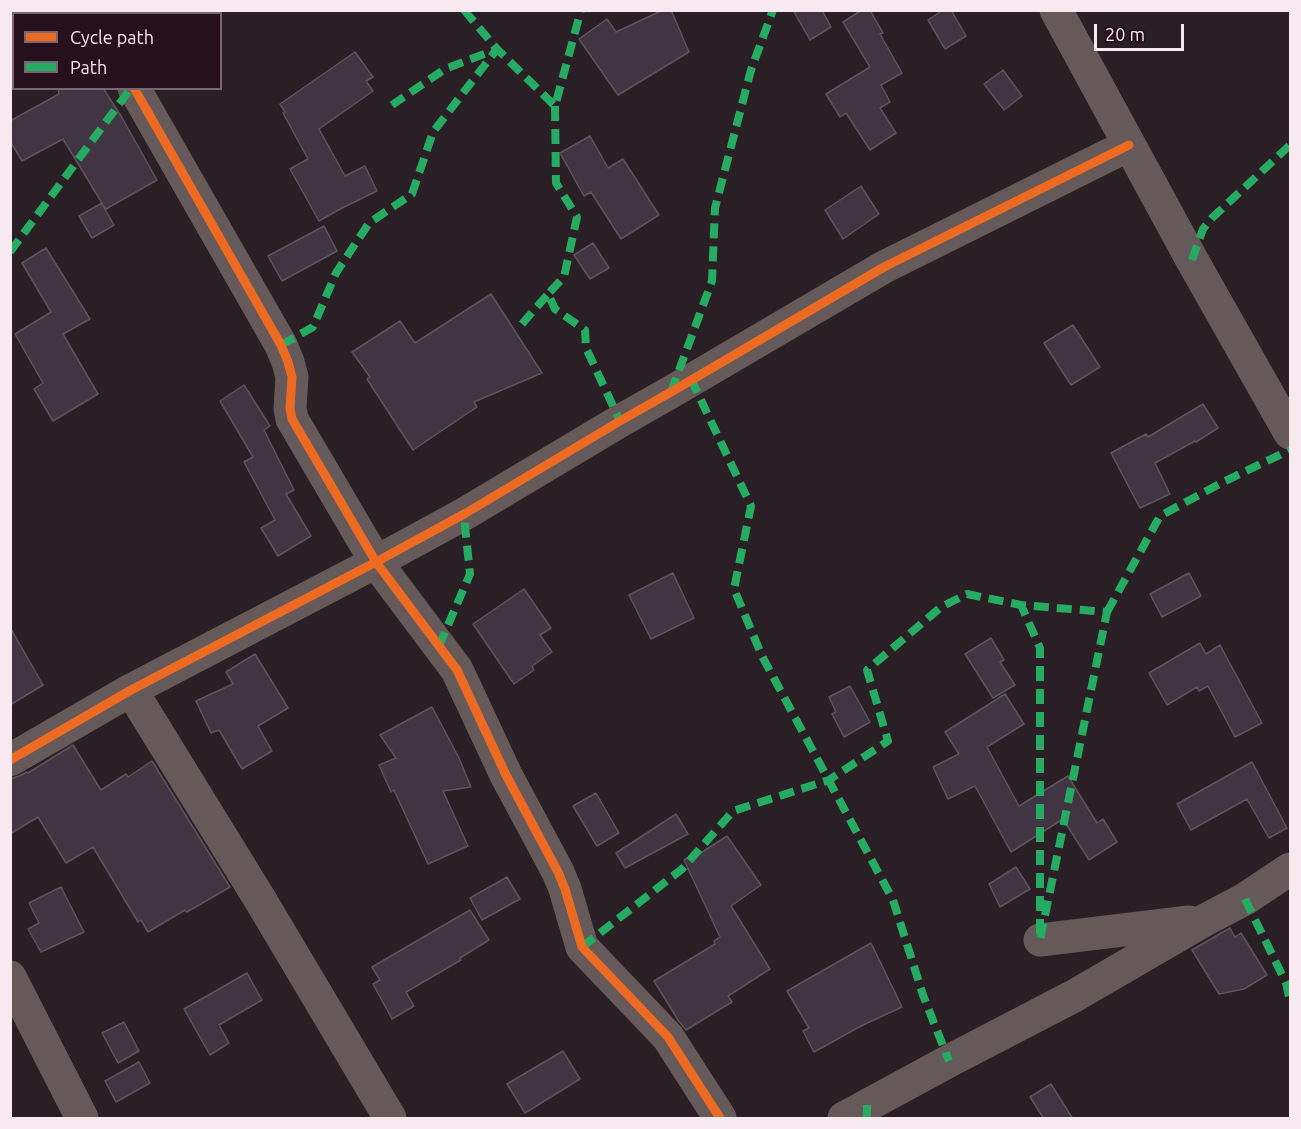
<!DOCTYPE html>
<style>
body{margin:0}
#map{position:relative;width:1301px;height:1129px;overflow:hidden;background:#2a1f25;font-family:Ubuntu,sans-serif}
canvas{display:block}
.frame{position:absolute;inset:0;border:12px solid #f8e8ef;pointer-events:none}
.legend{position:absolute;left:12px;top:12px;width:210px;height:78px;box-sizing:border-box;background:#25101b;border:2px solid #796670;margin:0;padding:8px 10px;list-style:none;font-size:18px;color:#f8e8ef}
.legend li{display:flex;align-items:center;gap:12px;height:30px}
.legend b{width:30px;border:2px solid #796670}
.scale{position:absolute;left:1094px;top:24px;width:90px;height:27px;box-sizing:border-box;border:3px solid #f8e8ef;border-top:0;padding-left:8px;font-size:18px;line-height:21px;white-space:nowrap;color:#f8e8ef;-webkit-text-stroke:4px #25101b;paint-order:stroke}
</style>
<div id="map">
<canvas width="1301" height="1129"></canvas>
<div class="frame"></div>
<ul class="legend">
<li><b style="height:8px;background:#ed6a23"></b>Cycle path</li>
<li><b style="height:8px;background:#26ab63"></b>Path</li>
</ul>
<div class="scale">20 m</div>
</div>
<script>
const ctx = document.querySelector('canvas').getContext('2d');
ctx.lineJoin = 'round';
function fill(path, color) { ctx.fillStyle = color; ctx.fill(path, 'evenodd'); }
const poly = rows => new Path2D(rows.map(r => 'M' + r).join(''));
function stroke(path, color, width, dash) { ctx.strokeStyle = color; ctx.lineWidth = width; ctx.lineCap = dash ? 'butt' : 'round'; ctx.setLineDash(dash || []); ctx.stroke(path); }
const building = poly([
 [663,10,671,10,689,52,618,95,579,39,607,19,616,32,663,10],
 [793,10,822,10,831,27,810,40,793,10],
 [862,10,870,10,883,33,880,34,902,73,881,85,890,102,880,108,896,133,870,150,846,113,840,117,826,94,870,67,843,22,862,10],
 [943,10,951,10,966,36,945,49,928,20,943,10],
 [355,52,373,77,366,81,373,91,319,129,345,176,365,166,377,191,342,208,319,221,290,169,308,159,283,113,285,112,280,104,355,52],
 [1003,70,1022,96,1004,110,984,84,1003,70],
 [58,88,103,88,121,116,157,180,106,209,102,204,114,225,92,238,79,216,102,203,63,139,22,161,10,141,10,121,59,94,58,88],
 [590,136,608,168,623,159,659,215,621,239,591,192,584,196,560,153,590,136],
 [861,186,879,214,843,239,825,210,861,186],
 [324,226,337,251,282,281,268,256,324,226],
 [593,243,609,268,590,279,574,255,593,243],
 [46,248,90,319,63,334,98,394,53,421,34,389,43,383,15,334,51,312,22,263,46,248],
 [491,294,542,373,474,402,477,407,413,450,367,379,370,377,352,352,400,321,415,343,491,294],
 [1073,325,1100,367,1071,385,1044,343,1073,325],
 [244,385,270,426,264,430,294,490,286,494,311,536,278,556,261,528,275,520,244,462,253,457,220,401,244,385],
 [1203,404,1218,428,1196,442,1195,441,1155,463,1170,494,1140,508,1111,453,1146,434,1148,437,1203,404],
 [673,573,694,618,651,639,629,595,673,573],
 [1189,573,1201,596,1162,617,1150,594,1189,573],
 [524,589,551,628,540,635,552,652,532,666,534,670,514,684,473,624,524,589],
 [10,627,43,685,10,705,10,627],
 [991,638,1004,660,1000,662,1015,685,993,698,965,654,991,638],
 [1200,643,1206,654,1220,645,1262,723,1235,737,1208,686,1199,691,1197,687,1167,705,1149,673,1200,643],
 [255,654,288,708,258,726,272,751,242,769,219,730,211,733,196,701,233,684,226,672,255,654],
 [850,686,870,722,844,737,832,714,836,712,829,697,850,686],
 [1005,694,1024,724,987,747,1019,806,1068,776,1097,823,1103,819,1117,842,1089,860,1063,819,1011,852,975,786,948,799,933,767,959,754,945,732,1005,694],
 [432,707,459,758,471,787,443,791,468,846,428,864,394,790,391,792,379,765,396,758,380,735,432,707],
 [73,745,101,790,126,774,128,777,152,761,230,887,187,912,185,910,148,932,141,920,138,922,93,847,66,863,38,817,10,834,10,779,19,776,27,772,28,773,73,745],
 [1252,762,1287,828,1269,838,1247,799,1191,830,1177,804,1252,762],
 [596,793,619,833,597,846,573,806,596,793],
 [676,814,688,834,625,868,616,853,676,814],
 [727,836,761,885,731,906,770,969,728,996,732,1002,686,1030,678,1020,654,981,715,944,714,941,720,937,684,860,698,852,699,854,727,836],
 [1016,867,1030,889,1000,907,989,884,1016,867],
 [507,877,520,899,482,920,470,898,507,877],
 [61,887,84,932,41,952,28,929,39,923,29,903,61,887],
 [470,910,489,940,460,958,461,960,406,992,414,1006,392,1019,373,984,380,980,372,967,470,910],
 [1230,928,1235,937,1241,933,1267,975,1244,989,1219,994,1192,950,1230,928],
 [871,943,902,1007,863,1025,814,1052,803,1031,809,1028,787,991,871,943],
 [247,973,262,1000,219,1025,229,1043,210,1055,184,1009,247,973],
 [124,1022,139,1051,118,1063,102,1033,124,1022],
 [563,1051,580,1079,525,1113,507,1084,563,1051],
 [139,1062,150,1083,116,1102,105,1081,139,1062],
 [1051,1084,1073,1119,1044,1119,1030,1097,1051,1084]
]);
fill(building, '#423543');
stroke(building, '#5d545c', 1.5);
stroke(poly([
 [99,10,101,14],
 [1056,10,1192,260,1290,433],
 [134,88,281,345,288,362,292,377,290,408,292,419,376,562,457,670,506,775,558,872,565,889,582,947,668,1037,720,1118],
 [131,690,261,901,390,1118],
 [10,760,131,690,376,562,466,513,620,421,671,392,884,267,1129,145],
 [1040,940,1189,922],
 [10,977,82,1118],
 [844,1118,949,1061,1074,996,1203,921,1245,899,1290,869]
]), '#665959', 33);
stroke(poly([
 [464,10,497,49,555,106,581,10],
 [122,14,127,10],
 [555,106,556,183,577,217,564,277,548,294,555,309,585,330,586,348,620,421],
 [10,252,131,88],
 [1192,260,1203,229,1212,218,1290,145],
 [522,324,548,294],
 [281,345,313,327,336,273,369,223,412,194,433,132,497,49,445,69,392,105],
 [691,379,751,506,734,589,762,656,893,900,923,995,949,1061],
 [671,392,712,281,715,208,751,70,773,10],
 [1107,612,1160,516,1225,481,1290,450],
 [439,646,470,574,465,526,466,513],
 [1245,899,1286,983,1290,1001],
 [582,947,682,869,733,811,829,780,888,741,867,670,941,607,967,594,1021,605,1107,612,1040,940,1040,648,1021,605],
 [867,1105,867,1118]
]), '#26ab63', 8, [15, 8]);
stroke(poly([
 [134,88,281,345,288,362,292,377,290,408,292,419,376,562,457,670,506,775,558,872,565,889,582,947,668,1037,720,1118],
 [10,760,131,690,376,562,466,513,620,421,671,392,884,267,1129,145]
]), '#ed6a23', 9);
</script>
